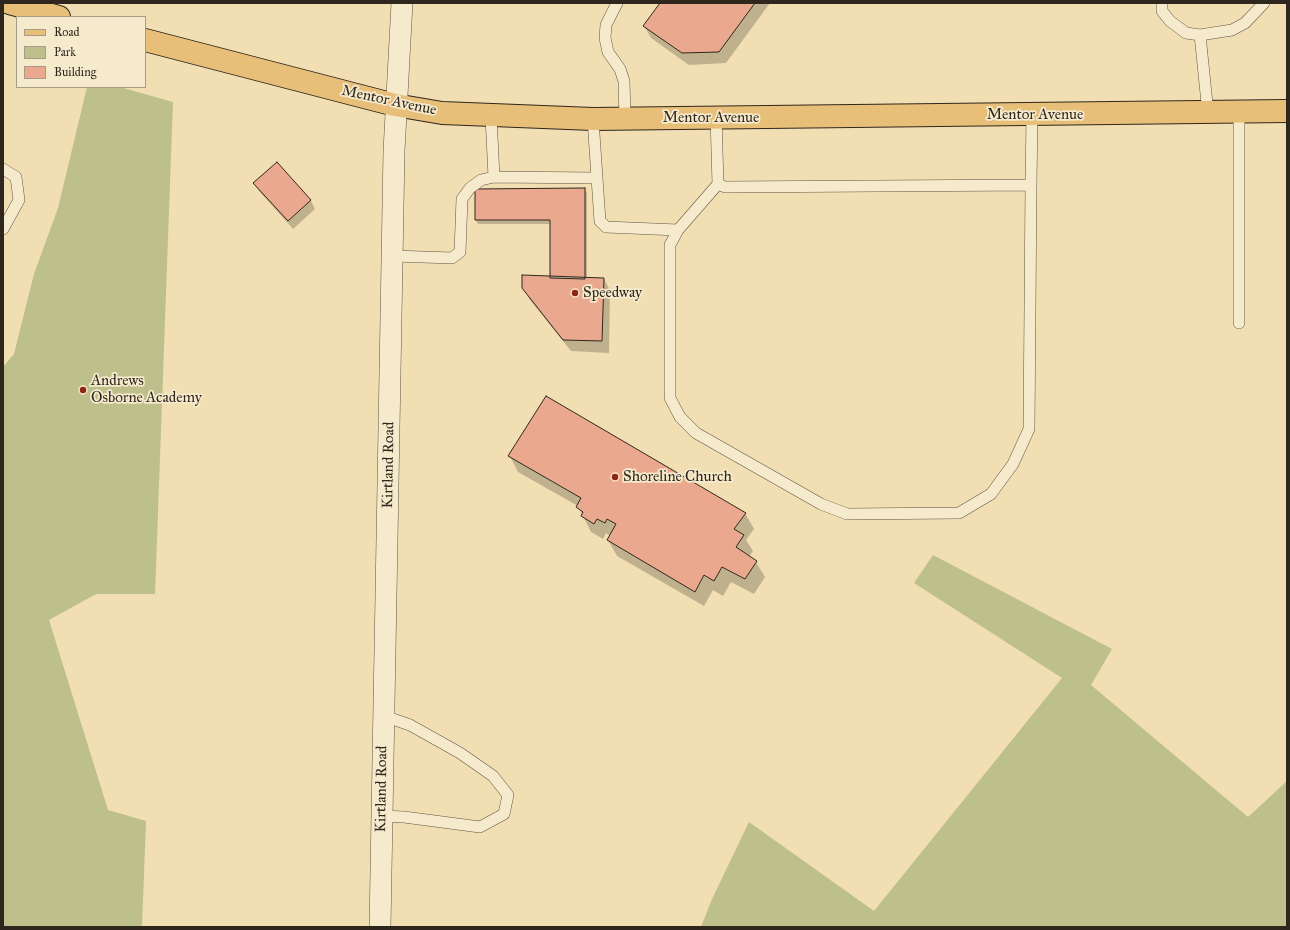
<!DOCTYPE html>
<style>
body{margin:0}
#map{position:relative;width:1290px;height:930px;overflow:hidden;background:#f1deb2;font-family:"IM FELL Great Primer",serif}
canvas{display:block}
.frame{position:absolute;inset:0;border:4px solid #2f271d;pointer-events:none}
.legend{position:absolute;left:16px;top:16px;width:130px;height:72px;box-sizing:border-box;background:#f6eacd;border:1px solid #a69c87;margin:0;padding:5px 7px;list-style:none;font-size:12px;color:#2f271d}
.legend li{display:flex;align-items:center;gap:8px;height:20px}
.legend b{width:20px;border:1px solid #a69c87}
</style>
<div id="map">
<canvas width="1290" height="930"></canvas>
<div class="frame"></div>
<ul class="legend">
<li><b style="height:5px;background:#e8bf79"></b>Road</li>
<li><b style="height:11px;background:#bdc08a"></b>Park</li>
<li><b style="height:11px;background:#eaa88e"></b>Building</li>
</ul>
</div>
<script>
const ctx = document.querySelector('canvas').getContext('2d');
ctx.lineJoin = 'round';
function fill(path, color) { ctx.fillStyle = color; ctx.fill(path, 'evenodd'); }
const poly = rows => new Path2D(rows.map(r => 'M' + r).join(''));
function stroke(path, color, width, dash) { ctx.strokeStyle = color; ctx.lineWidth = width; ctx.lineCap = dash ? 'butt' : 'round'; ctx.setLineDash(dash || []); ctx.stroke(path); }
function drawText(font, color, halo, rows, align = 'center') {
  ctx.font = font + ' "IM FELL Great Primer",serif'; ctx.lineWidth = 3.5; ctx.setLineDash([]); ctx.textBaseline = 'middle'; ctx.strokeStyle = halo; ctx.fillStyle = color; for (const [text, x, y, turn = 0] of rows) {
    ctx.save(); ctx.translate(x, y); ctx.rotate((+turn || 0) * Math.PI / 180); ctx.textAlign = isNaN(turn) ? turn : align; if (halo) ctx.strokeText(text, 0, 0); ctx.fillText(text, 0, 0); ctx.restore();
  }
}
fill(poly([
 [87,87,120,87,173,102,155,594,96,594,49,620,108,810,146,821,142,927,3,927,3,367,14,354,34,274,58,208],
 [933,555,1112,649,1091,685,1248,817,1287,781,1287,927,701,927,712,899,749,822,874,911,1062,678,914,583]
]), '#bdc08a');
fill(poly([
 [661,3,770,3,726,63,689,65,651,38,644,26],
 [277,164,311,201,315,209,293,229,259,191,254,183],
 [585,189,587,193,587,278,604,279,610,290,609,353,571,351,530,300,523,288,551,277,551,224,478,224,476,220],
 [510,456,745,513,754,529,746,540,753,551,749,557,756,562,765,577,754,594,731,582,723,596,713,590,704,606,617,556,608,540,610,536,606,533,603,539,591,532,578,506,518,472]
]), '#0003');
const building = poly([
 [660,3,755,3,719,52,682,53,643,26,660,3],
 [277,162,311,200,288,221,253,183,277,162],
 [585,188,585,279,550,278,550,220,475,220,475,189,585,188],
 [522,275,604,278,602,341,563,340,522,288,522,275],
 [546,396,746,513,734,529,744,535,736,547,757,561,745,579,722,567,714,581,704,575,695,592,607,540,616,524,607,519,605,523,597,519,594,524,581,516,583,512,576,507,581,498,508,456,546,396]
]);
fill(building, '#eaa88e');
stroke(building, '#2f271d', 1);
const lane = poly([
 [617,3,606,25,605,38,608,52,620,69,624,81,625,118],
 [1162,3,1162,11,1170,21,1186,33,1200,35,1232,30,1245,23,1264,3],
 [1200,35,1208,113],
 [1239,113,1239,323],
 [716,117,718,184,725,187,1031,185,1032,115],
 [3,169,16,177,19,200,3,229],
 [494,177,597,178,593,119],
 [597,178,600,221,606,227,678,230],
 [718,184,678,230,670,245,670,398,680,417,696,433,821,504,847,514,959,513,991,494,1013,464,1029,429,1031,185],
 [393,256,452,258,460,252,462,199,470,188,481,180,494,177,491,116],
 [382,816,404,817,480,827,504,814,508,795,493,776,460,753,410,725,384,716]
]);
const street = poly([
 [380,927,394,151,402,3]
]);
const primary = poly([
 [9,3,59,17],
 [145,40,395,105,442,113,593,119,1287,111]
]);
stroke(lane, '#605542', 12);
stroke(street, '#605542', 22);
stroke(primary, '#2f271d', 24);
stroke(lane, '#f6eacd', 11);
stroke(street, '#f6eacd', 21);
stroke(primary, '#e8bf79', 22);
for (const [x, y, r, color] of [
 [575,293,4,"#8f2418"],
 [83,390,4,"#8f2418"],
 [615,477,4,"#8f2418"]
]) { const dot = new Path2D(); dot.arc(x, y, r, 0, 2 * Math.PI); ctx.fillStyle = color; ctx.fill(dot); stroke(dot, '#f6eacd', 1.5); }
drawText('15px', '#2f271d', '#f6eacd', [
 ["Mentor Avenue",389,101,12],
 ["Mentor Avenue",1035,115],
 ["Mentor Avenue",711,118],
 ["Kirtland Road",389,465,-89],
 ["Kirtland Road",382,789,-89]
]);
drawText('15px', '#2f271d', '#f6eacd', [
 ["Speedway",583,293],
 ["Andrews",91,381],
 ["Osborne Academy",91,398],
 ["Shoreline Church",623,477]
], 'left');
</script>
